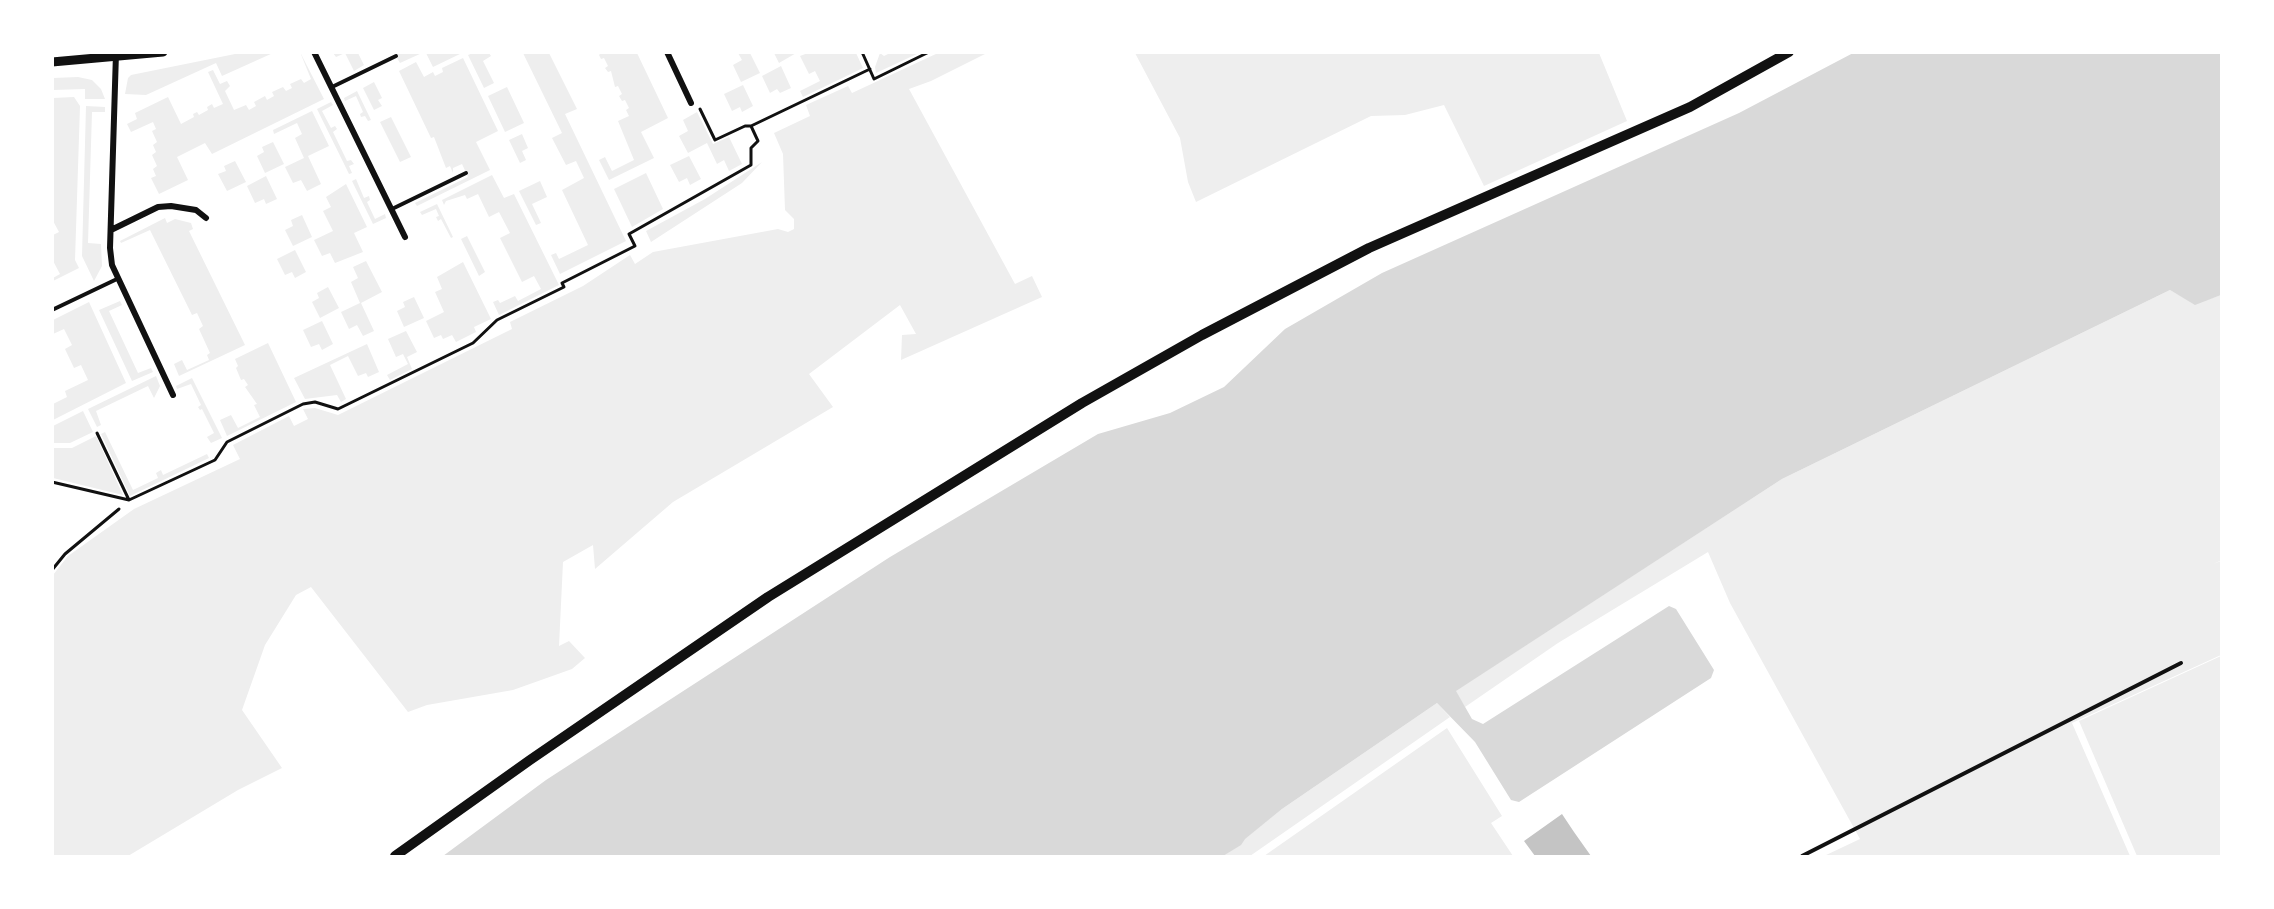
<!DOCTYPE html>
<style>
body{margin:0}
#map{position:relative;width:2274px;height:909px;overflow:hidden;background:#fff;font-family:Lora,serif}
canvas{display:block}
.frame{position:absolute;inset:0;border:54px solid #fff;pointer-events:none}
</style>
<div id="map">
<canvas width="2274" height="909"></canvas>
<div class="frame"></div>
</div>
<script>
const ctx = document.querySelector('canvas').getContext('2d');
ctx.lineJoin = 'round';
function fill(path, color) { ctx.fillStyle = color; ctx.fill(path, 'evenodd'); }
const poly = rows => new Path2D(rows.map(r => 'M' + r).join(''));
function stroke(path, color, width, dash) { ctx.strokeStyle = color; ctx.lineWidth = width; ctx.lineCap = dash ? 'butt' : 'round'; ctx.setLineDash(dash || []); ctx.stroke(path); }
fill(poly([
 [300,52,324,99,212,154,205,143,177,157,188,180,159,194,151,178,156,176,153,169,157,166,152,155,156,152,153,145,157,142,152,131,156,129,153,122,131,132,127,124,137,119,135,113,168,97,181,124,194,117,193,114,197,112,199,115,208,110,207,107,212,104,214,108,223,104,208,72,213,70,220,84,227,81,230,86,225,91,234,110,246,105,249,110,256,106,254,102,265,96,267,100,274,96,272,92,283,87,286,91,292,88,290,84,301,79,304,83,311,79],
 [798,52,779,63,774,53,774,52],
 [240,53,273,53,222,76,216,63,146,95,125,94,128,78,131,75],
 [333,53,358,53,364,65,354,71,345,53,336,57],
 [394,53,422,53,400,63],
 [426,53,462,53,433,67],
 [473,53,489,53,491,56,483,61,494,83,484,88,468,55],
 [523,53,549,53,577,109,565,114,626,241,560,274,551,255,556,253,559,259,588,245,562,190,584,178,576,161,566,165,552,138,562,133],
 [601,53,637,53,668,118,641,132,654,158,609,180,599,160,605,157,612,171,634,160,618,121,629,116,626,110,629,108,625,100,622,101,619,96,622,94,618,86,615,87,611,71,608,72,605,68,608,66,604,58,601,59,599,55],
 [738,53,750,53,760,73,741,82,733,65,742,60],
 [808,53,856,53,863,68,803,97,800,91,820,81,815,71,809,74,800,56],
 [880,53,884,56,890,53,919,53,876,73,875,67],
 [938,53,987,53,931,81,909,89,1015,284,1032,276,1042,297,901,360,902,335,916,334,900,305,809,374,833,407,673,502,595,569,593,545,563,562,559,646,569,641,585,658,572,669,513,690,427,705,408,712,311,587,296,595,265,645,242,710,282,768,238,790,128,856,53,856,53,575,68,556,134,509,240,459,233,445,289,416,294,426,308,419,303,409,315,408,338,415,512,329,510,322,583,286,630,255,635,264,653,252,778,229,788,232,794,229,794,219,785,210,783,154,774,133,810,116,806,105,848,86,852,93],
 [1135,53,1599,53,1627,121,1484,186,1444,105,1405,115,1371,116,1196,202,1188,182,1180,138],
 [463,58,498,131,476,142,490,170,417,206,415,203,468,177,462,164,453,168,453,173,450,166,446,168,434,137,431,138,399,71,416,62,424,77,433,72,435,76,443,72,442,68],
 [781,66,791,88,780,93,777,89,770,93,762,76],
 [78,77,92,80,101,89,105,99,85,99,85,89,53,90,53,78],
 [374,82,382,98,378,100,382,106,374,110,363,88],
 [743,85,753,106,742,112,740,107,732,111,724,94],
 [507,87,524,123,505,132,488,96],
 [357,91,371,120,368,121,365,116,361,117,360,114,363,112,356,96,345,101,344,98],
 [74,97,80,106,75,260,79,268,53,281,53,278,60,274,52,259,53,235,59,232,52,219,53,98],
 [331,102,333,105,322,111,331,128,335,126,337,129,333,132,347,161,351,160,354,164,349,166,352,173,349,174,317,109],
 [86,106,105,107,105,112,92,112,88,243,101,244,102,266,94,281,82,256],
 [312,111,329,146,308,156,321,184,307,191,301,180,293,183,285,167,304,158,295,138,302,134,297,123,274,134,273,130],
 [697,112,713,144,729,137,742,164,729,171,724,160,717,164,707,143,688,153,679,136,688,131,683,120],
 [391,117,411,157,400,162,380,122],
 [522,134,528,148,522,151,526,160,520,163,509,140],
 [273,142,284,164,265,173,257,156,264,152,262,147],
 [689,156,701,179,690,185,687,178,679,182,670,165],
 [235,161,246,182,227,191,218,174,226,171,224,166],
 [762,162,742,183,651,242,646,231,705,199],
 [646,173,663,209,632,227,614,189],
 [492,175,504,198,514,194,559,285,499,315,493,302,498,300,500,303,515,296,518,301,541,289,534,276,522,282,500,238,510,233,499,212,489,217,478,194,467,199,465,195,446,201,444,205,442,200],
 [266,176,277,199,266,204,264,199,255,203,247,186],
 [356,179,364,198,369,196,370,200,367,202,375,219,385,214,386,218,373,224,352,181],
 [540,181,547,197,532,204,541,223,536,225,519,191],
 [346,184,367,227,354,233,363,252,335,263,330,253,322,256,314,240,333,231,323,211,331,207,326,197],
 [437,204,453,237,451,238,441,219,438,221,436,217,439,216,436,209,422,215,420,212],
 [302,215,312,237,293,246,285,230,293,226,291,220],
 [165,218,167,223,175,219,191,223,193,229,189,231,245,345,179,376,174,364,182,360,187,370,209,360,207,355,210,353,199,329,203,326,197,313,192,315,150,230,121,243,120,241],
 [467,236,485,272,479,276,461,239],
 [295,250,306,272,295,278,292,272,285,275,277,259],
 [366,261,382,292,361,303,374,331,363,336,357,325,349,329,341,312,360,303,351,282,358,278,353,267],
 [463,262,491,319,474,327,476,332,456,342,452,335,443,339,441,335,434,338,426,321,444,312,435,292,442,289,437,277],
 [328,287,339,308,320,318,312,302,319,298,317,293],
 [2170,290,2195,304,2221,295,2222,560,2213,564,2221,561,2221,655,2072,723,2130,856,1824,856,1860,839,1730,603,1708,552,1558,643,1465,707,1455,691,1782,479],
 [414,297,424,318,404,327,397,311,405,307,403,302],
 [120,301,122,305,109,311,138,373,151,368,153,372,132,381,99,310],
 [89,302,126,383,53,420,53,404,67,397,65,391,88,380,81,365,74,368,65,349,72,345,64,329,53,334,53,320],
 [322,321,333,344,322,350,319,344,311,347,303,330],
 [406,331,417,352,407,357,412,369,390,380,387,375,408,364,403,354,396,357,388,339],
 [268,343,296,402,227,436,220,420,231,415,238,428,260,417,254,405,257,404,245,387,248,385,244,379,241,380,236,368,238,366,235,359],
 [367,344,379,372,368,377,366,373,358,376,348,356,330,365,346,399,341,402,337,395,305,399,294,378],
 [156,376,160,386,154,398,148,386,96,411,101,425,97,427,88,409],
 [192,378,222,438,211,443,207,437,214,433,202,409,200,410,198,407,201,405,191,384,177,389,176,386],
 [83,411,93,432,70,443,53,443,53,426],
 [105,432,133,490,158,478,156,473,161,470,163,475,207,454,209,458,130,496,101,434],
 [96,436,123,495,53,478,53,448,72,448],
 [2221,656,2221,856,2137,856,2079,721],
 [1437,703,1450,717,1250,856,1223,856,1282,809],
 [1447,728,1502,816,1491,823,1513,856,1264,856]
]), '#eee');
fill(poly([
 [1855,52,2221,53,2221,295,2195,305,2170,290,1782,479,1456,691,1472,719,1483,724,1669,606,1676,609,1714,670,1711,678,1519,802,1511,800,1475,742,1437,703,1282,809,1245,839,1241,845,1223,856,443,856,546,780,890,557,1098,434,1170,413,1224,387,1285,329,1382,273,1739,113]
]), '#d9d9d9');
fill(poly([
 [1562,814,1574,832,1591,856,1535,856,1524,841]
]), '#c4c4c4');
stroke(poly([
 [862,52,874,79,929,52],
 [700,109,715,140,745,126,751,126],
 [97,433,129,500],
 [52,482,129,500,215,460,227,442,303,404,315,402,338,409,473,343,497,320,564,287,562,283,635,246,629,234,751,165,751,148,758,141,751,126,870,69],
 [52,570,65,554,119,509]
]), '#111', 3);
stroke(poly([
 [332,87,396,56],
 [392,209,466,173],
 [52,310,117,279],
 [1802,856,2181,663]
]), '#111', 4);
stroke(poly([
 [314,52,405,237],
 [667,52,691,103],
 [116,53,110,248,112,265,173,395],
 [111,230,158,207,171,206,196,210,206,218]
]), '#111', 6);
stroke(poly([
 [52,62,163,52]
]), '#111', 9);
stroke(poly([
 [395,856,530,760,768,597,1082,403,1202,335,1369,248,1690,107,1789,52]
]), '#111', 10);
</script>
